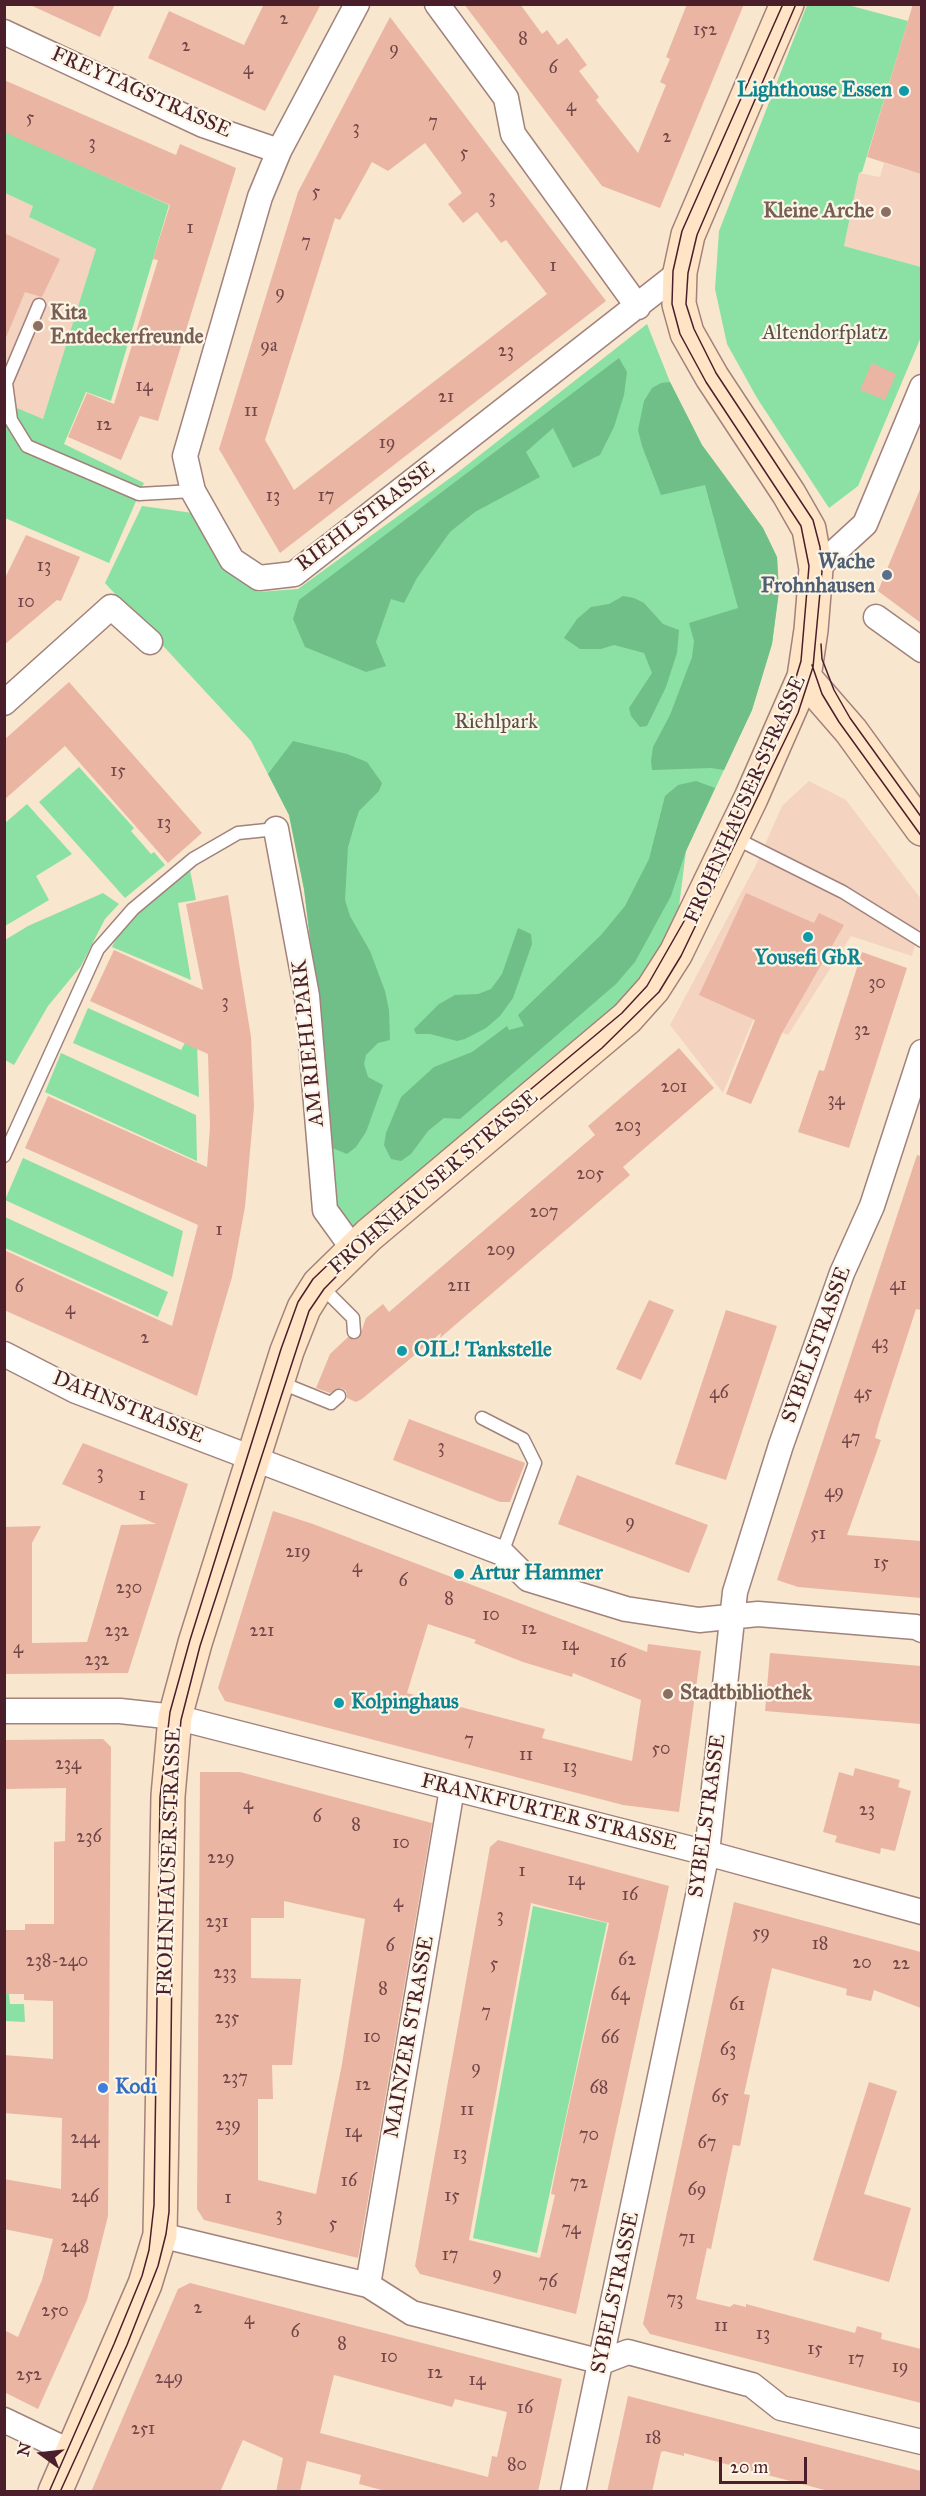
<!DOCTYPE html>
<style>
body{margin:0}
#map{position:relative;width:926px;height:2496px;overflow:hidden;background:#f8e6ce;font-family:"IM FELL Great Primer",serif}
canvas{display:block}
.frame{position:absolute;inset:0;border:6px solid #4a1f2b;pointer-events:none}
.north{position:absolute;left:12px;top:2424px;width:60px;height:60px;-webkit-text-stroke:4px #fcf5e5;paint-order:stroke;rotate:285deg;font-size:16px;font-weight:700;line-height:24px;text-align:center;color:#4a1f2b}
.north::after{content:'';display:block;margin:auto;width:21px;height:27px;background:#4a1f2b;clip-path:polygon(50% 0,100% 100%,50% 72%,0 100%)}
.scale{position:absolute;left:719px;top:2457px;width:88px;height:27px;box-sizing:border-box;border:3px solid #4a1f2b;border-top:0;padding-left:8px;font-size:18px;line-height:21px;white-space:nowrap;color:#4a1f2b;-webkit-text-stroke:4px #fcf5e5;paint-order:stroke}
</style>
<div id="map">
<canvas width="926" height="2496"></canvas>
<div class="frame"></div>
<div class="north">N</div>
<div class="scale">20 m</div>
</div>
<script>
const ctx = document.querySelector('canvas').getContext('2d');
ctx.lineJoin = 'round';
function fill(path, color) { ctx.fillStyle = color; ctx.fill(path, 'evenodd'); }
const poly = rows => new Path2D(rows.map(r => 'M' + r).join(''));
function stroke(path, color, width, dash) { ctx.strokeStyle = color; ctx.lineWidth = width; ctx.lineCap = dash ? 'butt' : 'round'; ctx.setLineDash(dash || []); ctx.stroke(path); }
function drawText(font, color, halo, rows, align = 'center') {
  ctx.font = font + ' "IM FELL Great Primer",serif'; ctx.lineWidth = 4.5; ctx.setLineDash([]); ctx.textBaseline = 'middle'; ctx.strokeStyle = halo; ctx.fillStyle = color; for (const [text, x, y, turn = 0] of rows) {
    ctx.save(); ctx.translate(x, y); ctx.rotate((+turn || 0) * Math.PI / 180); ctx.textAlign = isNaN(turn) ? turn : align; if (halo) ctx.strokeText(text, 0, 0); ctx.fillText(text, 0, 0); ctx.restore();
  }
}
fill(poly([
 [884,163,921,174,921,267,844,246,859,173,880,177],
 [5,193,33,206,29,217,96,249,43,420,5,403],
 [809,781,846,800,921,899,921,922,912,956,851,936,788,1035,753,1020,723,1093,670,1025,756,865,782,806]
]), '#f5d3c1');
fill(poly([
 [807,5,848,5,908,21,862,172,859,173,844,246,921,267,921,337,858,486,829,508,757,398,727,344,715,289,719,231],
 [5,131,169,205,111,401,86,392,64,444,144,483,109,563,5,518,5,403,43,419,96,249,29,217,33,206,5,193],
 [647,324,670,382,702,445,763,528,777,557,779,591,772,644,752,710,686,851,673,954,650,989,346,1235,334,1202,321,1029,304,889,289,815,251,741,105,583,142,506,193,513,222,567,258,592,298,589,457,473],
 [79,767,134,828,131,831,151,854,154,852,165,865,125,898,39,802],
 [27,804,72,854,36,876,49,900,5,926,5,823],
 [189,865,196,900,178,903,191,980,112,947,123,924],
 [103,893,119,904,105,919,81,966,48,1006,14,1065,5,1060,5,940,28,926],
 [88,1008,181,1050,186,1041,197,1045,199,1097,73,1043],
 [61,1053,196,1115,197,1161,45,1092],
 [23,1158,183,1231,173,1277,5,1200],
 [5,1217,168,1292,158,1317,5,1248],
 [533,1906,607,1923,537,2253,473,2238],
 [5,1993,9,1994,10,2004,24,2004,25,2022,5,2021]
]), '#8be1a3');
fill(poly([
 [619,358,627,372,624,395,614,427,600,455,573,468,553,428,526,452,540,477,475,512,450,532,417,578,404,603,391,599,376,642,386,666,366,672,305,647,293,619,299,600],
 [670,382,702,445,763,528,777,557,779,591,772,644,752,710,724,770,711,768,652,770,651,761,653,747,670,715,692,657,694,641,689,623,738,608,705,485,661,495,642,446,638,430,644,401,652,388,661,383],
 [623,596,634,598,644,603,663,624,679,630,677,653,666,687,647,726,640,727,631,716,629,708,652,673,644,653,614,645,601,649,580,649,564,638,577,619,591,607,609,604],
 [293,741,347,754,367,762,382,783,379,791,359,811,355,823,348,847,345,900,350,916,370,951,385,991,389,1010,390,1040,378,1043,366,1055,364,1064,368,1077,383,1085,366,1132,356,1147,347,1154,330,1147,321,1029,304,889,289,815,268,774],
 [696,781,715,788,686,851,671,896,635,962,616,984,460,1119,444,1118,428,1131,411,1154,401,1161,391,1159,384,1145,386,1133,401,1097,434,1067,472,1052,507,1026,509,1030,524,1026,518,1015,601,935,625,906,649,859,665,796,678,785],
 [518,928,531,934,532,944,513,998,500,1016,486,1028,465,1039,457,1041,430,1034,416,1034,414,1029,439,1004,455,995,478,994,491,989,502,974]
]), '#70bf89');
fill(poly([
 [28,4,115,4,100,37],
 [264,4,321,4,265,111,148,58,169,11,244,45],
 [464,4,520,4,542,34,547,30,558,45,567,38,587,65,579,71,599,97,596,100,638,153,666,85,660,82,670,59,666,57,687,4,744,4,660,208,602,186],
 [913,4,921,4,921,174,867,157],
 [390,17,606,301,280,553,219,449,298,192],
 [425,143,462,193,448,204,463,223,477,212,501,243,506,240,547,294,294,490,265,440,335,218,340,220,372,162,388,171],
 [4,80,176,155,180,144,236,168,158,421,140,416,121,460,68,437,87,393,114,404,158,260,153,259,170,205,4,132],
 [4,233,60,259,42,297,25,292,5,340],
 [872,363,896,374,885,400,860,390],
 [921,487,921,623,878,591],
 [26,535,80,557,61,601,57,600,4,645,4,580],
 [69,682,202,833,168,863,65,746,4,800,4,740],
 [746,893,814,923,819,913,844,925,782,1033,751,1104,726,1094,755,1020,699,995],
 [228,895,251,1037,254,1107,245,1207,232,1277,197,1396,4,1310,4,1250,172,1326,198,1225,25,1148,48,1096,207,1167,210,1127,208,1054,90,1001,114,950,203,990,186,904],
 [862,952,907,968,849,1148,798,1132,819,1070,824,1071],
 [679,1048,714,1088,623,1167,630,1175,440,1338,441,1333,362,1399,356,1402,347,1398,346,1391,341,1388,330,1393,316,1388,330,1354,348,1337,354,1340,359,1338,366,1318,383,1304,389,1312,595,1135,588,1126],
 [917,1155,921,1156,921,1310,916,1309,879,1423,875,1438,881,1440,847,1535,921,1541,921,1598,798,1587,777,1580],
 [649,1300,674,1310,641,1380,616,1369],
 [726,1310,777,1326,726,1480,675,1464],
 [409,1419,525,1463,510,1502,500,1502,393,1460],
 [83,1443,188,1484,128,1673,4,1674,4,1527,41,1526,32,1543,32,1643,87,1642,121,1525,156,1524,62,1484],
 [577,1475,708,1525,689,1573,558,1524],
 [273,1511,313,1524,647,1652,648,1644,701,1651,679,1812,623,1805,225,1701,218,1688],
 [428,1624,476,1640,474,1643,523,1662,572,1677,573,1673,641,1700,632,1761,542,1738,545,1729,407,1693],
 [770,1653,921,1666,921,1724,765,1711],
 [103,1739,111,1747,108,2216,87,2300,38,2409,4,2392,4,2330,18,2337,42,2280,53,2239,4,2229,4,2179,61,2189,62,2118,4,2113,4,2055,53,2059,53,2001,24,2000,24,1994,4,1994,4,1930,25,1930,25,1924,54,1924,54,1842,65,1841,66,1788,4,1789,4,1740],
 [855,1768,900,1780,898,1787,911,1791,895,1851,881,1848,880,1854,835,1842,837,1836,823,1832,839,1772,853,1776],
 [200,1772,240,1772,432,1823,358,2258,204,2220,197,2209],
 [284,1901,365,1919,342,2064,316,2194,258,2180,258,2099,273,2099,272,2065,292,2065,301,1979,251,1978,251,1918,284,1918],
 [498,1840,669,1886,576,2314,420,2274,415,2266,490,1847],
 [531,1903,609,1923,565,2124,551,2194,555,2195,540,2258,469,2240],
 [734,1902,921,1952,921,2008,874,1990,871,2001,846,1995,847,1989,772,1968,744,2094,750,2095,740,2146,733,2145,711,2249,707,2248,696,2299,730,2307,734,2304,746,2307,746,2304,855,2333,857,2326,882,2333,881,2339,921,2349,921,2403,650,2334,643,2324],
 [869,2082,897,2091,864,2194,911,2208,889,2282,813,2260],
 [190,2283,562,2379,538,2492,389,2492,359,2484,361,2475,307,2461,300,2492,276,2492,283,2458,243,2440,220,2492,91,2492,178,2289],
 [334,2375,452,2407,455,2399,507,2412,497,2457,492,2456,488,2477,320,2433],
 [628,2396,921,2471,921,2492,832,2492,684,2453,684,2456,664,2451,661,2452,652,2492,607,2492]
]), '#eab6a3');
const lane = poly([
 [39,305,6,383,11,420,27,446,139,494,193,491],
 [733,837,843,892,922,941],
 [4,1156,98,949,133,909,193,859,238,833,276,829],
 [321,1286,353,1318,354,1332],
 [279,1382,331,1403,339,1396],
 [482,1418,523,1439,535,1463,502,1553]
]);
const street = poly([
 [357,4,279,151,260,197,185,456,193,491,232,560,259,578,294,574,680,272],
 [437,4,506,98,513,134,638,307],
 [4,32,203,125,279,151],
 [816,569,865,524,922,387],
 [876,617,922,650],
 [4,703,111,607,150,642],
 [276,829,307,996,325,1210,354,1250],
 [4,1354,76,1391,502,1553,528,1579,626,1609,699,1620,758,1614,916,1627,922,1630],
 [4,1711,120,1711,175,1717,707,1853,922,1912],
 [160,2235,368,2285,412,2313,602,2362,628,2352,752,2385,781,2408,922,2442],
 [368,2285,452,1789],
 [4,2420,71,2452],
 [573,2492,707,1853,735,1592,781,1445,842,1273,872,1206,922,1052]
]);
const secondary = poly([
 [804,677,851,731,922,829],
 [55,2492,145,2284,160,2235,168,1796,175,1717,195,1643,287,1351,304,1308,319,1284,369,1235,627,1018,653,989,676,953,751,798,804,677,811,630,816,569,809,529,789,494,712,377,687,333,679,304,680,272,688,235,787,4]
]);
stroke(lane, '#a1827c', 15);
stroke(street, '#a1827c', 27);
stroke(secondary, '#a1827c', 36);
stroke(lane, '#fff', 12);
stroke(street, '#fff', 24);
stroke(secondary, '#ffe4c6', 33);
stroke(poly([
 [821,644,822,659,834,690,850,718,922,818],
 [812,665,822,694,839,722,922,837],
 [49,2492,114,2344,142,2276,149,2250,154,2205,160,1797,170,1712,190,1640,281,1349,298,1302,313,1279,379,1216,622,1013,647,986,691,909,745,797,787,707,801,661,809,566,801,526,706,382,680,334,672,304,673,271,682,231,783,4],
 [60,2492,127,2345,158,2266,166,2234,169,2212,174,1796,181,1720,200,1646,309,1311,324,1289,376,1236,602,1048,659,992,681,956,798,713,813,667,822,571,820,547,813,520,716,373,694,329,686,304,688,273,697,235,796,4]
]), '#4a1f2b', 1.5);
for (const [x, y, r, color] of [
 [904,91,6,"#0f9aa8"],
 [886,212,6,"#8d6e63"],
 [38,326,6,"#8d6e63"],
 [887,575,6,"#5c6f8a"],
 [808,937,6,"#0f9aa8"],
 [402,1351,6,"#0f9aa8"],
 [459,1574,6,"#0f9aa8"],
 [668,1694,6,"#8d6e63"],
 [339,1703,6,"#0f9aa8"],
 [103,2088,6,"#3f7fe0"]
]) { const dot = new Path2D(); dot.arc(x, y, r, 0, 2 * Math.PI); ctx.fillStyle = color; ctx.fill(dot); stroke(dot, '#fcf5e5', 2); }
drawText('18px', '#724549', null, [
 ["2",284,20],
 ["152",705,31],
 ["8",523,40],
 ["2",186,47],
 ["9",394,50],
 ["6",553,69],
 ["4",248,70],
 ["4",571,107],
 ["5",30,119],
 ["7",433,123],
 ["3",356,129],
 ["2",667,138],
 ["3",92,144],
 ["5",464,154],
 ["5",316,193],
 ["3",492,198],
 ["1",190,229],
 ["7",306,243],
 ["1",553,267],
 ["9",280,294],
 ["9a",269,347],
 ["23",506,352],
 ["14",144,387],
 ["21",446,398],
 ["11",251,412],
 ["12",104,426],
 ["19",387,444],
 ["13",273,497],
 ["17",326,497],
 ["13",44,567],
 ["10",26,603],
 ["15",118,772],
 ["13",164,824],
 ["30",877,984],
 ["3",225,1003],
 ["32",862,1031],
 ["201",674,1088],
 ["34",836,1101],
 ["203",628,1127],
 ["205",590,1175],
 ["207",544,1213],
 ["1",219,1231],
 ["209",501,1251],
 ["41",898,1286],
 ["211",459,1287],
 ["6",19,1288],
 ["4",70,1310],
 ["2",145,1339],
 ["43",880,1344],
 ["46",719,1394],
 ["45",863,1394],
 ["47",851,1439],
 ["3",441,1448],
 ["3",100,1474],
 ["49",834,1493],
 ["1",142,1496],
 ["9",630,1523],
 ["51",818,1535],
 ["219",298,1553],
 ["15",881,1564],
 ["4",357,1568],
 ["6",403,1582],
 ["230",129,1589],
 ["8",449,1600],
 ["10",491,1616],
 ["12",529,1630],
 ["232",117,1632],
 ["221",262,1632],
 ["14",570,1646],
 ["4",18,1649],
 ["232",97,1661],
 ["16",618,1663],
 ["7",469,1741],
 ["50",661,1750],
 ["11",526,1756],
 ["234",68,1765],
 ["13",570,1768],
 ["4",248,1805],
 ["23",867,1811],
 ["6",317,1818],
 ["8",356,1826],
 ["236",89,1838],
 ["10",401,1844],
 ["229",221,1859],
 ["1",522,1872],
 ["14",576,1881],
 ["16",630,1896],
 ["4",398,1903],
 ["3",500,1917],
 ["231",217,1923],
 ["59",761,1934],
 ["18",820,1945],
 ["6",390,1947],
 ["62",627,1961],
 ["238-240",57,1962],
 ["20",862,1964],
 ["5",494,1965],
 ["22",901,1965],
 ["233",225,1974],
 ["8",383,1990],
 ["64",620,1996],
 ["61",737,2006],
 ["7",486,2013],
 ["235",227,2019],
 ["10",372,2038],
 ["66",610,2039],
 ["63",728,2051],
 ["9",476,2069],
 ["237",235,2079],
 ["12",363,2086],
 ["68",599,2089],
 ["65",720,2098],
 ["11",467,2111],
 ["239",228,2126],
 ["14",353,2133],
 ["70",589,2136],
 ["244",85,2139],
 ["67",707,2144],
 ["13",460,2155],
 ["16",349,2182],
 ["72",579,2184],
 ["69",697,2191],
 ["15",452,2197],
 ["246",85,2198],
 ["1",228,2199],
 ["3",279,2216],
 ["5",333,2225],
 ["74",571,2230],
 ["71",687,2239],
 ["248",75,2248],
 ["17",450,2256],
 ["9",497,2275],
 ["76",548,2283],
 ["73",675,2300],
 ["2",198,2309],
 ["250",55,2312],
 ["4",249,2320],
 ["11",721,2327],
 ["6",295,2333],
 ["13",763,2335],
 ["8",342,2345],
 ["15",815,2350],
 ["10",389,2358],
 ["17",856,2360],
 ["19",900,2368],
 ["12",435,2374],
 ["252",29,2376],
 ["249",169,2379],
 ["14",477,2381],
 ["16",525,2409],
 ["251",143,2430],
 ["18",653,2439],
 ["80",517,2466]
]);
drawText('bold 21px', '#0d838f', '#fcf5e5', [
 ["Lighthouse Essen",892,91,"right"],
 ["Yousefi GbR",808,959,"center"],
 ["OIL! Tankstelle",414,1351],
 ["Artur Hammer",471,1574],
 ["Kolpinghaus",351,1703]
], 'left');
drawText('21px', '#4a1f2b', '#fcf5e5', [
 ["FREYTAGSTRASSE",141,93,24],
 ["RIEHLSTRASSE",366,517,-37],
 ["FROHNHAUSER STRASSE",746,800,-66],
 ["AM RIEHLPARK",309,1043,-96],
 ["FROHNHAUSER STRASSE",434,1183,-41],
 ["SYBELSTRASSE",817,1345,-70],
 ["DAHNSTRASSE",128,1408,22],
 ["FRANKFURTER STRASSE",549,1813,14],
 ["SYBELSTRASSE",708,1816,-82],
 ["FROHNHAUSER STRASSE",170,1862,-88],
 ["MAINZER STRASSE",410,2037,-80],
 ["SYBELSTRASSE",616,2293,-78]
]);
drawText('bold 21px', '#785e54', '#fcf5e5', [
 ["Kleine Arche",874,212,"right"],
 ["Kita",50,314],
 ["Entdeckerfreunde",50,338],
 ["Stadtbibliothek",680,1694]
], 'left');
drawText('21px', '#5a5049', '#fcf5e5', [
 ["Altendorfplatz",825,334],
 ["Riehlpark",496,723]
]);
drawText('bold 21px', '#4e5e75', '#fcf5e5', [
 ["Wache",875,563],
 ["Frohnhausen",875,587]
], 'right');
drawText('bold 21px', '#366cbe', '#fcf5e5', [
 ["Kodi",115,2088]
], 'left');
</script>
